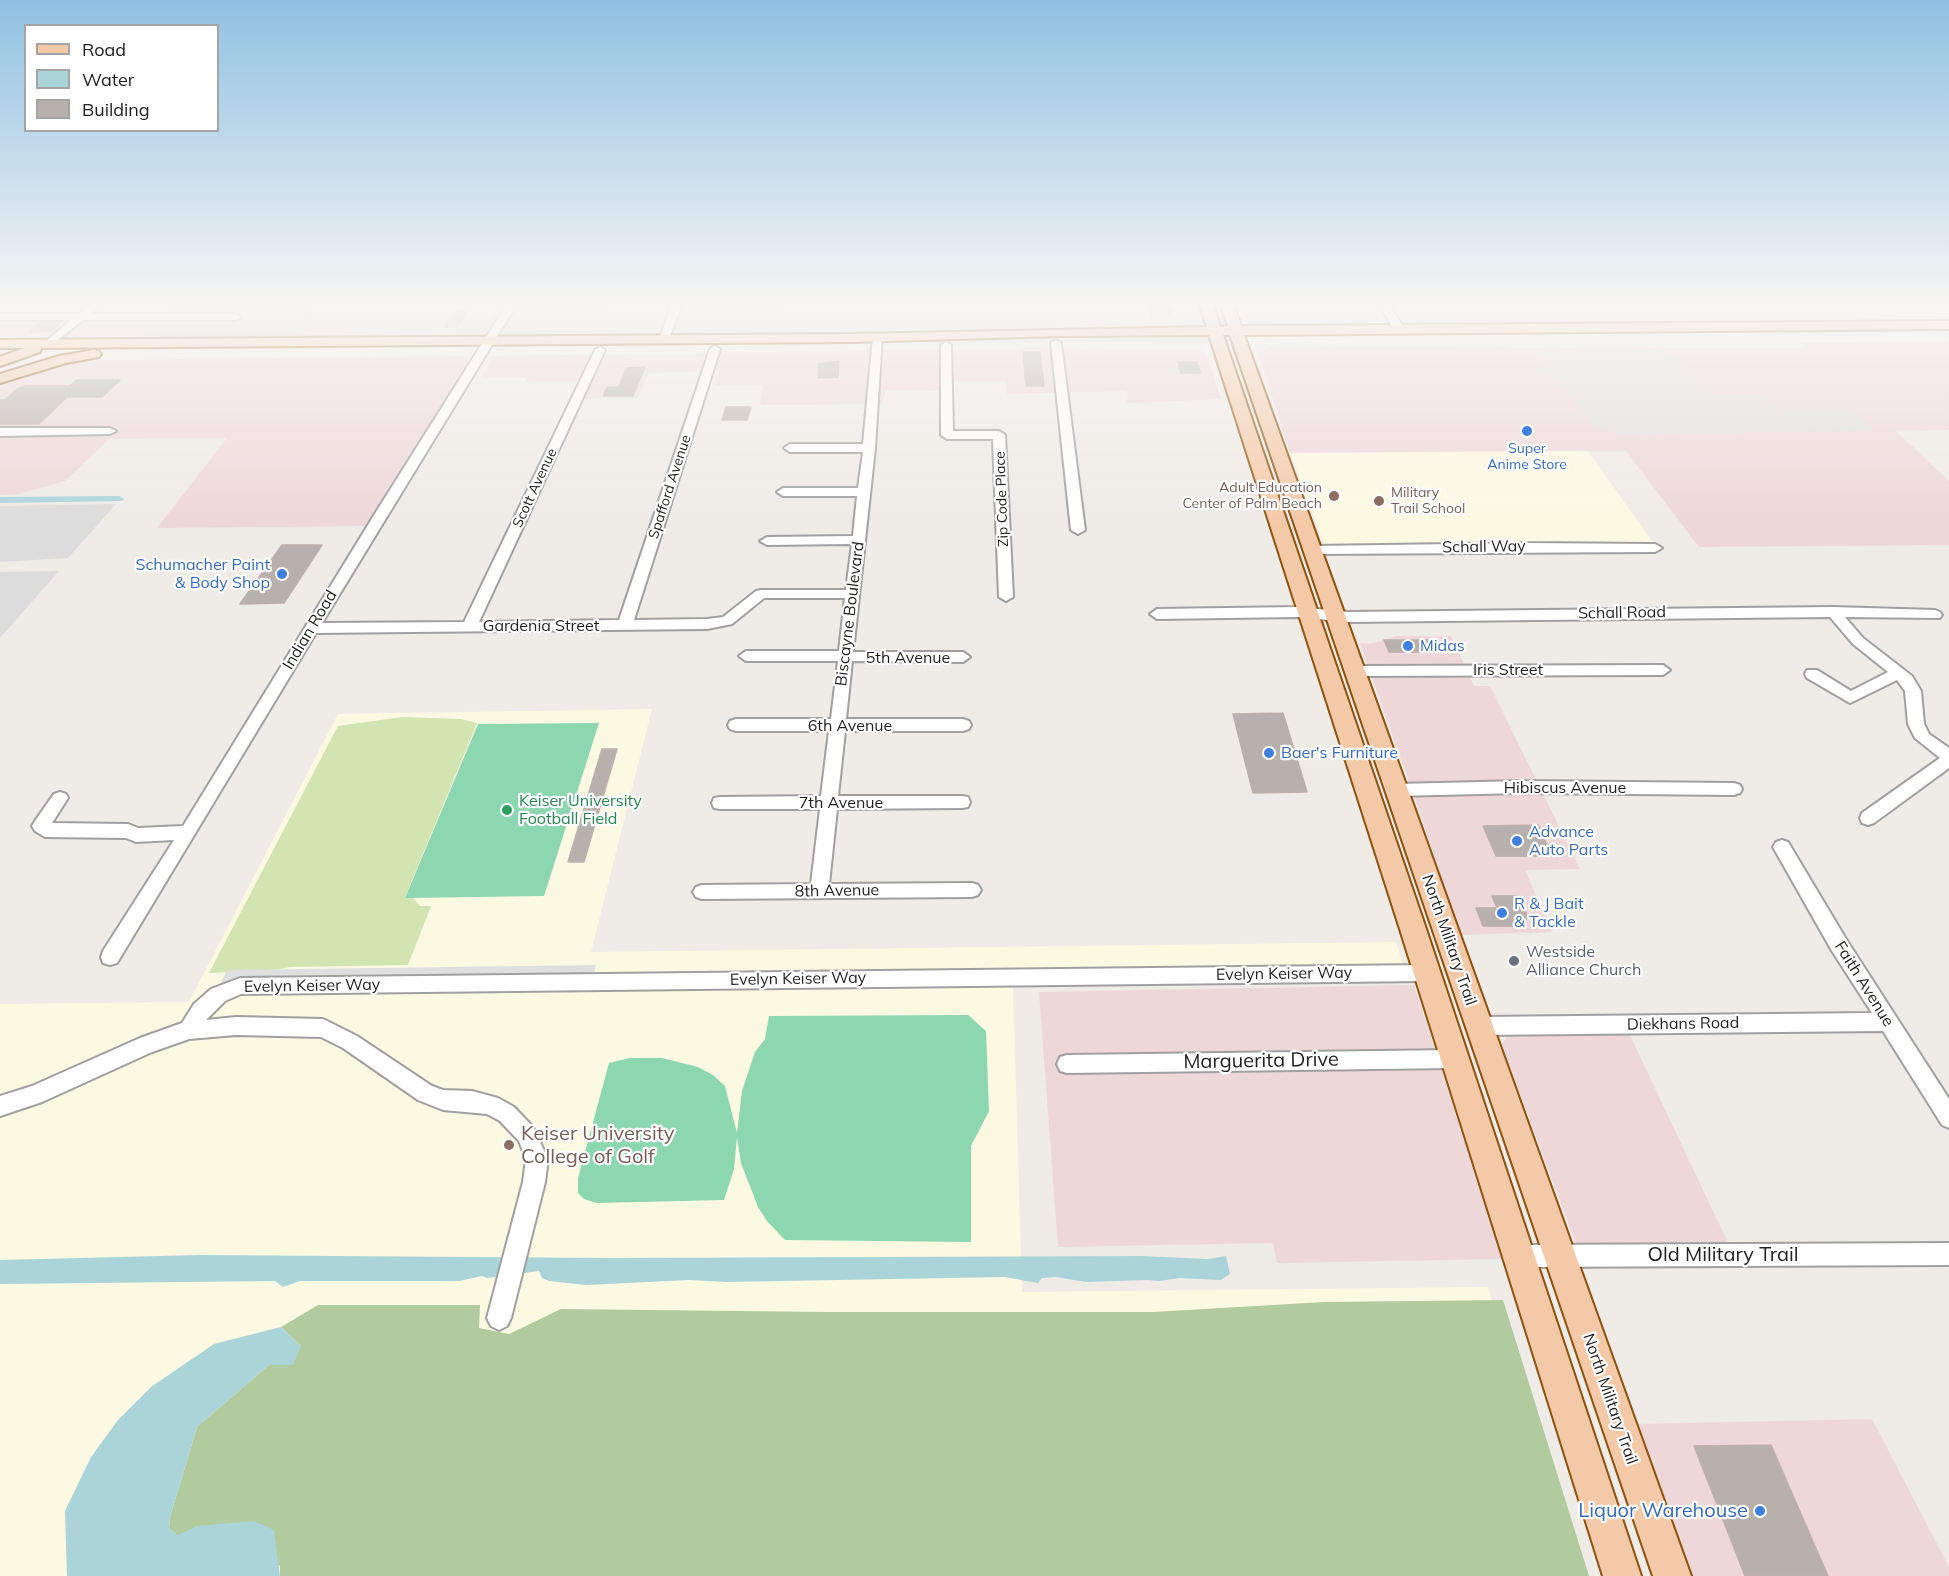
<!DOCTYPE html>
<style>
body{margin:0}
#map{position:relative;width:1949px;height:1576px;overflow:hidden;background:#efebe7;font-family:Mulish,sans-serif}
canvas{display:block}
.legend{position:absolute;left:24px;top:24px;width:195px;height:108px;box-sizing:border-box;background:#fff;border:2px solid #a5a5a5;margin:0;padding:8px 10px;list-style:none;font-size:18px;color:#1f1f1f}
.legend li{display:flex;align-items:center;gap:12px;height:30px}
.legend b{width:30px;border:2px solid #a5a5a5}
</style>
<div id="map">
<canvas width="1949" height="1576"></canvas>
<ul class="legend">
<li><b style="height:8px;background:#f4c9a7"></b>Road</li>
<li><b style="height:16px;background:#abd4d9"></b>Water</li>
<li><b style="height:16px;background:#b8b0ac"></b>Building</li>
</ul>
</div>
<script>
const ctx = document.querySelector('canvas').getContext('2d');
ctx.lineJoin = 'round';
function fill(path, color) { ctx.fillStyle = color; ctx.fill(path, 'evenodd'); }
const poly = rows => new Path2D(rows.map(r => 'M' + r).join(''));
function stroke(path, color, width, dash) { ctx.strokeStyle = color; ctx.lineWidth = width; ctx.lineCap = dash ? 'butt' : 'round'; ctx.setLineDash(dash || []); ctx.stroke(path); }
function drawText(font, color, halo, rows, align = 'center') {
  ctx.font = font + ' Mulish,sans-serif'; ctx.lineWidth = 4.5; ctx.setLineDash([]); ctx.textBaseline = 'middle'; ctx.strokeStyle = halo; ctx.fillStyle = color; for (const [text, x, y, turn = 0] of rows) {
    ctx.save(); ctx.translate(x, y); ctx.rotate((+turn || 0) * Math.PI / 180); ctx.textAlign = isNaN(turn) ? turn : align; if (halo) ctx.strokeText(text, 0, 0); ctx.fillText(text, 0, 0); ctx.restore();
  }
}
fill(poly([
 [0,304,1226,304,1240,342,0,347],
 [116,504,68,558,0,562,0,506],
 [59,571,0,638,0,572]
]), '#dddcdc');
fill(poly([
 [0,304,89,304,50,337,0,338],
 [105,304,171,304,161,314,167,314,144,338,66,338],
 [321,304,502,304,481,336,295,337],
 [615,304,692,304,688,316,787,315,790,304,1197,304,1202,321,1196,325,602,335],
 [1236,304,1949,304,1949,318,1252,323,1242,317],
 [1949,341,1949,430,1896,431,1949,481,1949,545,1699,547,1626,451,1290,453,1258,353,1269,347,1498,345,1509,348,1805,348,1800,342],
 [1045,348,1200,349,1208,357,1221,399,1127,403,1126,391,1007,394,1005,381,941,382,941,391,886,390,882,404,760,405,763,385,715,385,719,371,649,373,638,398,572,399,580,381,526,382,527,378,481,378,494,356],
 [462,356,471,364,365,526,157,528,227,438,109,439,65,481,19,494,0,495,0,383,76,360],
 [1397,636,1451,636,1474,686,1490,686,1580,869,1525,870,1552,932,1460,935,1422,819,1360,643,1370,644],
 [1414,985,1502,1259,1277,1263,1273,1243,1058,1247,1039,992],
 [1628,1031,1729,1245,1576,1244,1502,1045,1509,1033],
 [1872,1419,1949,1567,1949,1576,1692,1576,1637,1424]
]), '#eed7d9');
fill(poly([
 [1588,451,1654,544,1325,547,1290,453],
 [652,709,591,952,1396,942,1408,982,1013,985,1022,1292,1488,1287,1577,1576,0,1576,0,1004,189,1002,338,714]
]), '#fcf9e2');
fill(poly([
 [402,717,461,719,477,723,405,897,413,898,420,906,431,906,408,965,290,967,276,970,209,973,338,726]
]), '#d1e4b1');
fill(poly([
 [1503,1300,1589,1576,280,1576,280,1566,198,1526,178,1536,169,1528,170,1517,197,1427,269,1365,301,1346,281,1327,318,1305,480,1305,479,1328,509,1334,561,1309,827,1312,1153,1312,1324,1302]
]), '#b1cb9f');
fill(poly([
 [599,723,544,896,405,898,478,724],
 [968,1015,986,1031,989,1111,971,1146,971,1242,785,1240,767,1221,758,1207,741,1163,737,1137,734,1169,724,1200,596,1203,584,1199,578,1193,578,1178,609,1063,630,1058,662,1058,698,1067,713,1075,725,1086,737,1133,742,1091,755,1052,765,1039,769,1016]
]), '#8cd7b0');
fill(poly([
 [1662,350,1675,359,1679,359,1714,395,1761,395,1769,398,1784,412,1854,412,1874,431,1618,434,1594,427,1536,351],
 [596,965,592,981,220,985,227,970]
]), '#dfdfdf');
fill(poly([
 [199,1255,612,1258,1141,1256,1208,1259,1226,1256,1230,1274,1221,1280,1180,1278,1159,1281,1148,1280,1086,1282,1056,1277,1042,1278,1038,1283,1005,1277,728,1282,689,1280,586,1285,549,1281,542,1278,539,1271,487,1278,482,1276,459,1281,300,1281,283,1287,275,1281,0,1284,0,1260],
 [281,1327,301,1346,293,1365,269,1365,197,1427,170,1517,169,1528,178,1535,198,1526,254,1521,274,1530,280,1576,67,1576,65,1511,91,1457,118,1420,151,1387,214,1344]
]), '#abd4d9');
fill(poly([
 [119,496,124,499,122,501,0,503,0,497,119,496]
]), '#abd4d9');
const building = poly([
 [1148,304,1169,304,1172,315,1151,316,1148,304],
 [454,311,468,311,457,327,444,327,454,311],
 [40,322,62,322,52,331,29,332,40,322],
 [1023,352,1040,352,1044,386,1026,386,1023,352],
 [839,361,838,377,818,378,819,364,839,361],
 [1178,362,1197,362,1200,373,1181,373,1178,362],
 [645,367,633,396,603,396,607,387,619,387,626,368,645,367],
 [76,380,120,380,102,397,67,397,39,424,0,424,0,400,5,400,17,389,25,386,70,386,76,380],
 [726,407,751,407,747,420,722,420,726,407],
 [282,545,322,545,284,603,240,604,282,545],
 [1384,640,1428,640,1433,652,1389,652,1384,640],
 [1283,713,1307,792,1253,793,1233,714,1283,713],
 [602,749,617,749,584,862,568,862,602,749],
 [1538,825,1552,856,1496,856,1483,826,1538,825],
 [1492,896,1519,896,1528,918,1517,926,1483,926,1476,908,1497,908,1492,896],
 [1771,1445,1828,1576,1745,1576,1694,1446,1771,1445]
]);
fill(building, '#b8b0ac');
stroke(building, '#bfb1aa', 1.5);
const minor = poly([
 [90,304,101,304,90,314,236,314,241,317,236,320,83,320,49,347,45,346,45,342,71,320,0,320,0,314,78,314,90,304],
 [507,304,517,304,322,623,464,622,595,350,600,347,605,350,479,622,619,620,710,349,715,346,720,349,634,620,707,619,723,617,756,591,761,590,846,590,852,544,767,545,760,541,767,537,853,536,857,496,783,496,777,492,783,488,858,488,863,452,790,452,784,448,790,444,863,444,873,337,882,335,875,448,853,652,963,652,970,657,963,662,852,661,846,719,963,719,969,721,971,725,969,729,963,731,845,731,838,796,962,796,968,797,970,802,968,807,962,808,837,809,829,884,972,883,978,885,981,890,978,895,972,897,702,899,696,897,693,892,696,887,702,885,811,884,820,809,720,809,714,808,712,803,714,798,720,797,821,796,829,731,736,731,730,729,728,725,730,721,736,719,831,719,838,661,746,661,739,656,746,651,839,651,845,598,764,598,732,624,707,629,316,633,117,963,110,965,103,963,101,957,103,951,174,840,136,842,126,838,45,837,35,831,32,826,35,821,54,794,60,792,66,794,68,798,52,823,128,824,138,828,183,826,376,512,507,304],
 [672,304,682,304,669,339,660,341,659,339,672,304],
 [1379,304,1389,304,1404,329,1403,331,1395,331,1379,304],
 [1056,340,1061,343,1085,530,1078,534,1071,530,1051,343,1056,340],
 [946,342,951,345,953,431,999,431,1005,435,1013,597,1006,601,999,597,993,439,947,439,941,435,941,345,946,342],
 [0,428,110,428,116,431,110,434,0,436,0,428],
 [1526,543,1655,544,1662,548,1655,552,1312,554,1305,550,1312,546,1526,543],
 [1297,607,1348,612,1833,607,1935,610,1940,612,1942,615,1940,618,1845,617,1863,638,1912,676,1921,691,1924,724,1929,734,1949,748,1949,768,1874,823,1868,825,1862,823,1860,818,1862,813,1940,758,1915,738,1908,724,1905,691,1897,680,1850,703,1807,678,1805,674,1807,670,1817,670,1851,691,1888,672,1853,644,1830,617,1348,622,1297,617,1157,619,1150,614,1157,609,1297,607],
 [1663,665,1670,670,1663,675,1354,676,1347,671,1354,666,1663,665],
 [1523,781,1734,783,1740,785,1742,789,1740,793,1734,795,1523,793,1396,796,1390,794,1388,790,1390,786,1396,784,1523,781],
 [1782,840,1788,842,1846,939,1949,1099,1949,1128,1942,1125,1883,1031,1479,1035,1472,1032,1469,1026,1472,1020,1479,1017,1872,1013,1832,951,1773,847,1776,842,1782,840],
 [1426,965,1433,967,1436,973,1433,979,1426,981,241,994,225,1001,206,1020,236,1017,323,1019,357,1036,432,1086,443,1090,472,1091,498,1098,514,1107,533,1127,548,1159,545,1182,511,1318,507,1326,499,1330,491,1326,487,1318,523,1182,526,1159,519,1141,500,1121,487,1114,443,1110,418,1100,343,1048,321,1037,236,1035,189,1039,152,1052,42,1102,0,1116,0,1096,32,1086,140,1038,182,1023,194,1004,211,989,240,978,1426,965],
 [1454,1050,1461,1052,1464,1059,1461,1066,1454,1068,1067,1073,1060,1071,1057,1064,1060,1057,1067,1055,1454,1050],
 [1949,1243,1949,1265,1518,1267,1510,1264,1507,1256,1510,1248,1518,1245,1949,1243]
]);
const major = poly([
 [1199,304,1213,304,1220,327,1228,326,1220,304,1234,304,1241,326,1949,321,1949,329,1244,335,1691,1576,1653,1576,1230,335,1223,335,1425,926,1641,1576,1603,1576,1399,926,1209,335,1061,336,853,342,41,348,40,352,0,366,0,357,24,348,0,348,0,340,853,334,1207,327,1199,304],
 [94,350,99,351,101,354,99,357,66,363,0,383,0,374,59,356,94,350]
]);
stroke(minor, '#a0a0a0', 4);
stroke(major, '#8d520e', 4);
fill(minor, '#fff');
fill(major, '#f4c9a7');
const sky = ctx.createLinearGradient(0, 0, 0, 525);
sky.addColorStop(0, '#8fc1e2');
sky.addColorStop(0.58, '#f8f6f4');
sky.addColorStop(1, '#f8f6f400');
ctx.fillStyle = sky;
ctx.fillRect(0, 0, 1949, 525);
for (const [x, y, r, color] of [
 [1527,431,6,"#3f7fe0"],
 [1334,496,6,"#8d6e63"],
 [1379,501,6,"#8d6e63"],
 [282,574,6,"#3f7fe0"],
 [1408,646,6,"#3f7fe0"],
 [1269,753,6,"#3f7fe0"],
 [507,810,6,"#2e9e5b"],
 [1517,841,6,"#3f7fe0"],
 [1502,913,6,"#3f7fe0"],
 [1514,961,6,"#6b7280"],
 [509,1145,6,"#8d6e63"],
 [1760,1511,6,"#3f7fe0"]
]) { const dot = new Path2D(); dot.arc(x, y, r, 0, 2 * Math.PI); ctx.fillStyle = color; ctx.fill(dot); stroke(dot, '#fff', 2); }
drawText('14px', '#366cbe', '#fff', [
 ["Super",1527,449],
 ["Anime Store",1527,465]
]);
drawText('14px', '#1f1f1f', '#fff', [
 ["Spafford Avenue",670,487,-72],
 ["Scott Avenue",535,488,-65],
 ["Zip Code Place",1002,499,-92]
]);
drawText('14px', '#785e54', '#fff', [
 ["Adult Education",1322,488],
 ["Center of Palm Beach",1322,504],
 ["Military",1391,493,"left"],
 ["Trail School",1391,509,"left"]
], 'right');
drawText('16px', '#1f1f1f', '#fff', [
 ["Schall Way",1484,547,-1],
 ["Schall Road",1622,613,-1],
 ["Biscayne Boulevard",850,614,-83],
 ["Gardenia Street",541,626],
 ["Indian Road",310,630,-59],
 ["5th Avenue",908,658],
 ["Iris Street",1508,670],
 ["6th Avenue",850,726],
 ["Hibiscus Avenue",1565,788],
 ["7th Avenue",841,803],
 ["8th Avenue",837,891,-1],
 ["North Military Trail",1449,940,71],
 ["Evelyn Keiser Way",1284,974,-1],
 ["Evelyn Keiser Way",798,979,-1],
 ["Faith Avenue",1864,984,58],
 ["Evelyn Keiser Way",312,986,-1],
 ["Diekhans Road",1683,1024,-1],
 ["North Military Trail",1610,1399,71]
]);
drawText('16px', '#366cbe', '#fff', [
 ["Schumacher Paint",270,565,"right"],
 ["& Body Shop",270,583,"right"],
 ["Midas",1420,646],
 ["Baer's Furniture",1281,753],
 ["Advance",1529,832],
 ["Auto Parts",1529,850],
 ["R & J Bait",1514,904],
 ["& Tackle",1514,922]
], 'left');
drawText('16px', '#27864d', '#fff', [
 ["Keiser University",519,801],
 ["Football Field",519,819]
], 'left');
drawText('16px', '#5b616d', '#fff', [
 ["Westside",1526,952],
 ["Alliance Church",1526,970]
], 'left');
drawText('20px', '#1f1f1f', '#fff', [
 ["Marguerita Drive",1261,1061,-1],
 ["Old Military Trail",1723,1255]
]);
drawText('20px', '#785e54', '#fff', [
 ["Keiser University",521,1134],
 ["College of Golf",521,1157]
], 'left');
drawText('20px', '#366cbe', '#fff', [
 ["Liquor Warehouse",1748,1511]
], 'right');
</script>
